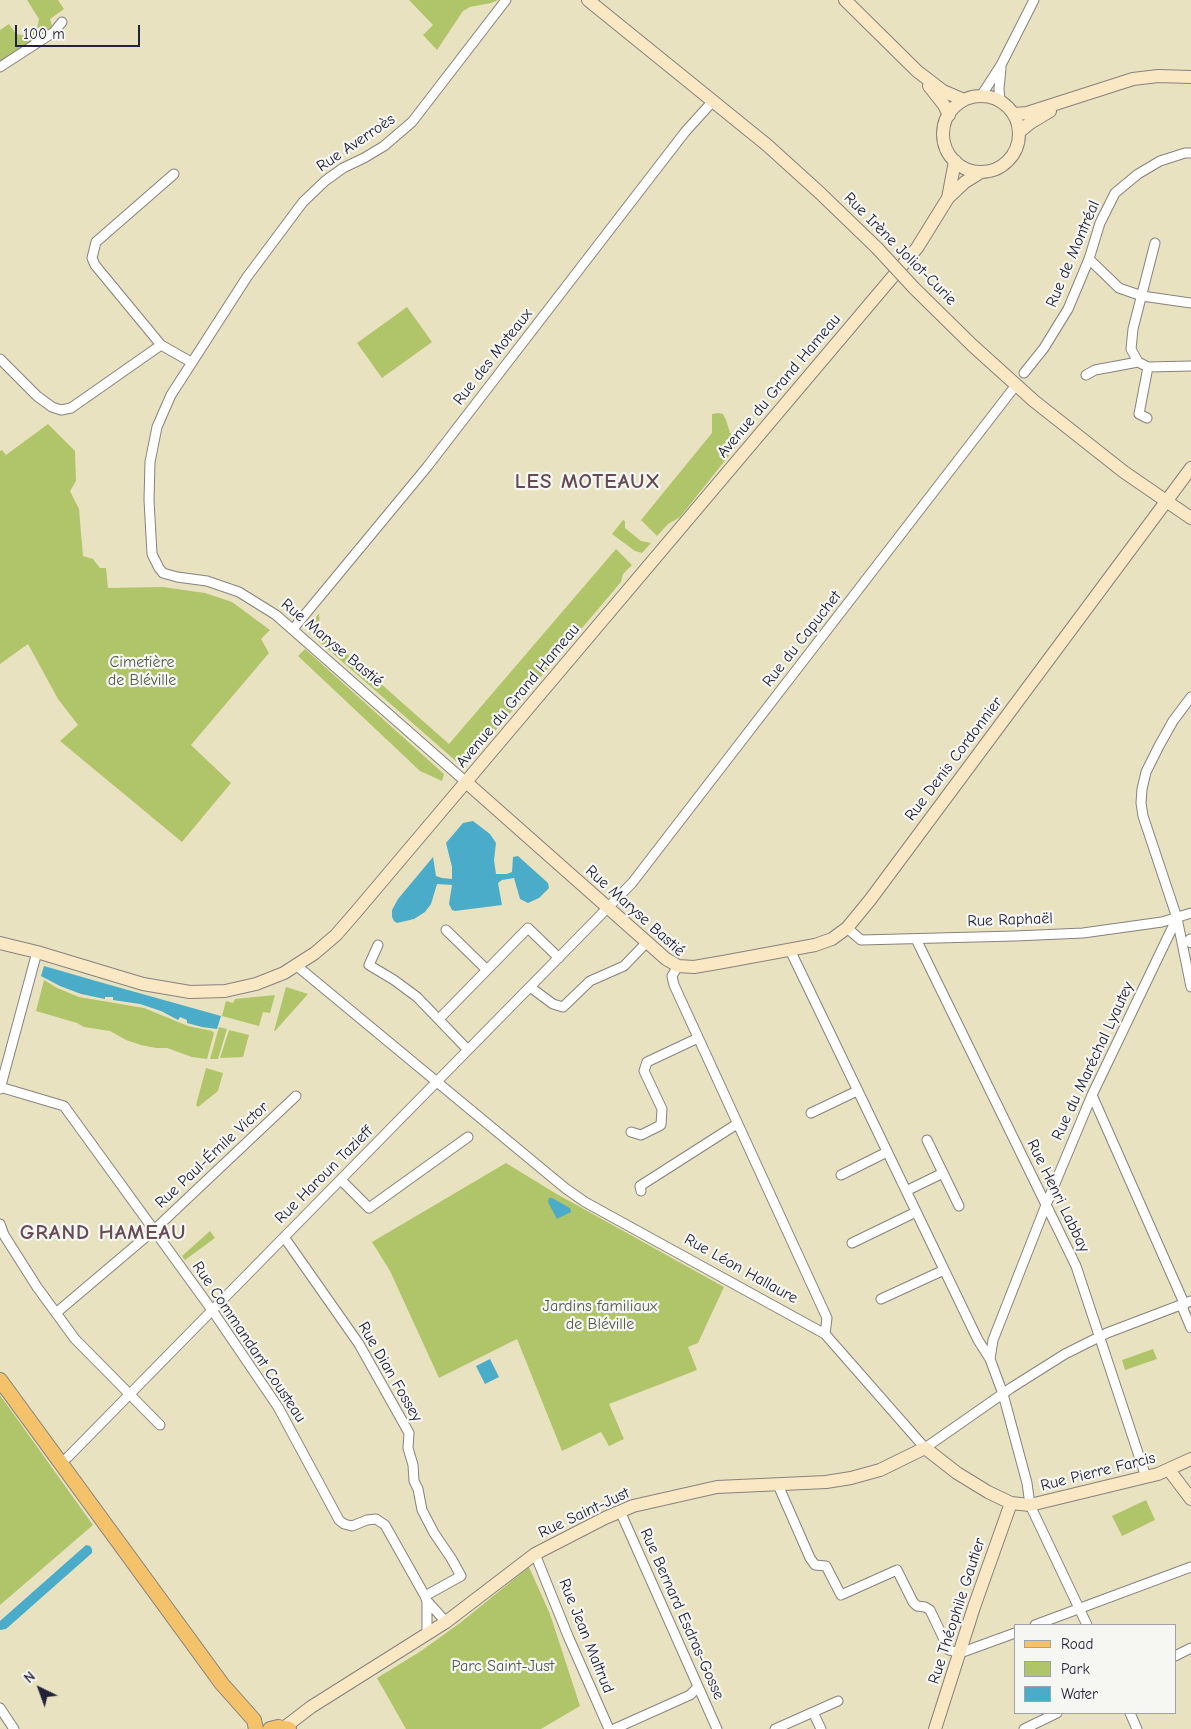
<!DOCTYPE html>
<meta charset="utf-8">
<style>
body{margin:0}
#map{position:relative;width:1191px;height:1729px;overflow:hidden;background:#e9e2c1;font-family:"Comic Neue",sans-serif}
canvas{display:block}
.legend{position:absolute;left:1014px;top:1624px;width:162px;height:90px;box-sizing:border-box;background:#f6f6f2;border:1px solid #a1a1a9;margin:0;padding:6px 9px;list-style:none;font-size:15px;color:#22223b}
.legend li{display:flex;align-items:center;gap:10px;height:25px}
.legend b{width:25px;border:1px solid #a1a1a9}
.north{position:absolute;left:15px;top:1664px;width:50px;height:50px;-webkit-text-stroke:4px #f6f6f2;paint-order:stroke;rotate:318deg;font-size:14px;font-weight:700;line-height:20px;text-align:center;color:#22223b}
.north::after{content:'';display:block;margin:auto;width:18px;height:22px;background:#22223b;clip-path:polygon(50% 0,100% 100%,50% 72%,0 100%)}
.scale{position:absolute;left:15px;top:25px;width:125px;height:22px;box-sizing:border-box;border:2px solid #22223b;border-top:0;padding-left:6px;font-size:15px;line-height:18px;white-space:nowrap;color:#22223b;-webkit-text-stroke:4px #f6f6f2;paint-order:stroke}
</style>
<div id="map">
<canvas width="1191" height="1729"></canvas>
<ul class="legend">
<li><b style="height:6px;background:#f3c26a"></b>Road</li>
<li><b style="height:14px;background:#b0c569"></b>Park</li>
<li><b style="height:14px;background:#4aacc9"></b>Water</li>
</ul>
<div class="north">N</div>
<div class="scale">100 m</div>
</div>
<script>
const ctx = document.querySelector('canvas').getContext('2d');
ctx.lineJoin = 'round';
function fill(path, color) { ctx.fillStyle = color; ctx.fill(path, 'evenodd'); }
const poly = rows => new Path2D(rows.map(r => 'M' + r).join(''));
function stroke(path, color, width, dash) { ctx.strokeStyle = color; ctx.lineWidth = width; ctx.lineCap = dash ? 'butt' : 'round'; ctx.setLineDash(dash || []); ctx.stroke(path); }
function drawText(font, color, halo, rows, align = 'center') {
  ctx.font = font + ' "Comic Neue",sans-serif'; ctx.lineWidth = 4.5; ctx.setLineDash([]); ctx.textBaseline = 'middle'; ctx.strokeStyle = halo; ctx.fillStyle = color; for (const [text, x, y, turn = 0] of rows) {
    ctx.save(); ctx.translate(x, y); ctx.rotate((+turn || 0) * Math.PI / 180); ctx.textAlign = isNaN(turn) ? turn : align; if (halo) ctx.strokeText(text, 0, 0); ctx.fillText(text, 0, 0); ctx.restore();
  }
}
fill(poly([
 [27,0,58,0,64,9,50,19,52,26,50,30,0,63,0,30,9,24,16,34,26,36,37,29,39,19],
 [409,0,498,0,491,3,470,7,463,11,437,50,423,35,433,25],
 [407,307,432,342,382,378,357,343],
 [718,413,723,414,726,420,735,448,680,517,668,524,657,536,641,520,712,433,712,414],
 [48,424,75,451,76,481,70,491,79,509,83,556,93,559,100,568,106,568,108,588,163,587,205,593,232,602,270,630,261,639,269,653,191,745,231,783,182,842,60,741,78,725,58,699,28,644,0,664,0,451,2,450,6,455],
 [623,520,625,521,625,528,641,541,651,543,642,553,635,551,612,534],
 [616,549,632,565,623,574,621,582,478,751,457,762,314,637,313,622,319,613,320,630,449,744],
 [305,649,444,774,442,781,420,771,298,656],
 [44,980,57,988,79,997,144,1008,188,1026,212,1031,214,1033,207,1059,192,1057,167,1048,156,1048,141,1045,126,1040,110,1031,84,1027,77,1023,36,1011],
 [286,987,308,994,275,1031,274,1031],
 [275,995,270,1013,263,1012,259,1026,222,1016,226,1001,233,1003,235,999],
 [219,1027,227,1029,218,1059,210,1059],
 [229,1030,249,1035,243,1057,220,1058],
 [206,1068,223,1073,218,1091,198,1107,196,1105],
 [506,1163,555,1193,724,1287,698,1343,688,1347,697,1370,609,1404,624,1439,609,1446,601,1432,562,1451,517,1339,439,1378,390,1271,372,1242],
 [210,1231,215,1238,185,1260,182,1256],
 [1153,1349,1157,1359,1125,1370,1122,1360],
 [0,1395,93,1525,0,1605],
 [1146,1500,1155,1520,1122,1536,1112,1516],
 [529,1567,550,1614,580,1706,541,1729,406,1729,377,1678,421,1651,460,1623]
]), '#b0c569');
fill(poly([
 [473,821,490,834,496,843,494,860,496,874,507,874,512,872,513,857,518,856,548,883,549,888,539,898,528,903,520,899,514,878,502,880,498,883,502,905,455,911,452,910,449,904,452,885,437,884,431,904,425,912,414,919,397,923,394,921,392,917,392,910,398,899,433,857,436,876,442,878,452,879,452,867,446,843,463,823],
 [44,966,103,983,221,1016,217,1029,202,1027,187,1023,187,1020,180,1017,178,1020,161,1011,140,1004,113,1000,113,997,105,997,105,999,81,994,60,986,41,976],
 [549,1198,552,1198,570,1208,571,1212,557,1219,548,1202],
 [490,1359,499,1377,485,1384,476,1366],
 [86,1545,90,1546,92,1549,92,1553,6,1629,0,1630,0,1621]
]), '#4aacc9');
const street = poly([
 [0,67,54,32,62,22],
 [981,96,1001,65,1034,0],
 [1000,101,999,89,1001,68],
 [174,174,96,242,92,258,95,265,161,345,191,362],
 [1155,243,1133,329,1131,349,1138,362,1148,367,1191,366],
 [1089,259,1119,288,1142,296,1191,303],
 [0,359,37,396,52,407,61,410,71,408,161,345],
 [1024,373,1044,348,1068,309,1089,259,1100,223,1115,193,1138,174,1160,161,1185,153,1191,153],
 [1086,375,1095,370,1138,362],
 [1147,418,1139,414,1148,367],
 [293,629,427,467,685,132,713,101],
 [1191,697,1173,721,1159,746,1146,772,1142,789,1141,803,1143,816,1177,918,1191,987],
 [466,782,276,615,239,592,207,581,177,577,163,573,159,568,152,554,149,500,150,462,157,427,171,395,247,277,303,202,325,181,343,168,364,158,384,146,412,122,506,0],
 [847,928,861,940,1015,936,1083,933,1162,922,1191,913],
 [446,930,487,970],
 [916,939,1076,1266,1146,1477],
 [1190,939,1191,943],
 [378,945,369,965,394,980,417,997,468,1050],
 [790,950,978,1340,990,1359,1003,1394,1027,1483,1030,1505,1087,1625],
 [297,966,565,1188,585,1202,825,1334,925,1448,1011,1388,1065,1354,1107,1333,1191,1301],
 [678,966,672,976,674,985,827,1318,825,1334],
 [530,987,553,1004,563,1007,590,981,624,966,647,942],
 [439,1019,528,928,559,958],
 [0,1087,64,1106,212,1310,278,1407,339,1520,344,1524,352,1526,367,1520,376,1519,385,1525,425,1596,427,1601,427,1634],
 [0,1089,37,952],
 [1092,1095,1184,1303,1183,1309,1191,1328],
 [811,1113,857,1091],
 [631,1132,641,1135,661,1125,662,1109,644,1071,647,1062,698,1038],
 [927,1140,959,1206],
 [841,1175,887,1152],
 [341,1180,369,1208,468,1137],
 [641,1191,640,1186,737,1124],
 [906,1191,943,1173],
 [0,1224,4,1235,37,1287,75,1339,160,1425],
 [284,1237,359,1344,409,1433,408,1448,413,1465,414,1481,418,1489,422,1510,434,1533,451,1558,461,1576,425,1596],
 [852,1243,916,1212],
 [881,1299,944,1270],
 [56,1313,154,1230,296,1096],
 [990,1359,993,1340,1046,1205,1092,1095,1177,918],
 [60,1463,68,1457,632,883,1016,385],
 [778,1485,810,1558,815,1565,826,1566,841,1595,897,1570,913,1602,917,1606,925,1607,930,1610,949,1650,960,1653,1015,1633],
 [620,1511,717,1729],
 [535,1554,568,1636,609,1729],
 [427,1601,446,1622],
 [1035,1625,1191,1567],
 [1175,1656,1191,1648],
 [0,1708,14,1729],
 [813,1712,821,1729],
 [1130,1713,1137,1729],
 [614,1729,690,1695,698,1687],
 [775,1729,838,1701],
 [1024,1729,1057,1713]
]);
const secondary = poly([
 [588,0,767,145,820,193,877,248],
 [845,0,917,71,943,91,964,100],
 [929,86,944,105,949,115],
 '943 134a38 38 0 1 1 76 0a38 38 0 1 1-76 0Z',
 [1014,114,1027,113,1133,79,1158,76,1191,77],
 [1019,132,1030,123,1050,111],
 [948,198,955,161],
 [914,288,972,345,1034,401,1124,472,1191,518],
 [466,782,666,959,678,966,694,967,723,962,815,945,832,939,847,928,870,900,1191,468],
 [0,943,37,952,143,984,190,992,225,991,256,984,284,973,315,953,336,935,356,912,917,248,948,198,965,182,981,172],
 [1169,1470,1191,1499],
 [285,1727,311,1707,446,1622,535,1554,605,1518,633,1506,717,1487,826,1482,851,1478,880,1470,925,1448,957,1473,988,1492,1011,1503,1030,1505,1158,1474,1191,1459],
 [935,1729,974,1607,1011,1503]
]);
const primary = poly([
 [0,1380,222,1684,254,1720,256,1729],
 [270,1729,278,1727,289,1729]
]);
stroke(street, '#86827e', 11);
stroke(secondary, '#86827e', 14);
stroke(primary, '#86827e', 16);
stroke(street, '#fff', 9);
stroke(secondary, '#fae7c3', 12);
stroke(primary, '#f3c26a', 14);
const secondaryBridge = poly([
 [877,248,914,288]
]);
stroke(secondaryBridge, '#86827e', 14, []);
stroke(secondaryBridge, '#fae7c3', 12);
drawText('16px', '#22223b', '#f6f6f2', [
 ["Rue Averroès",356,143,-34],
 ["Rue Irène Joliot-Curie",900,249,45],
 ["Rue de Montréal",1073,254,-67],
 ["Rue des Moteaux",493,357,-52],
 ["Avenue du Grand Hameau",779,386,-50],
 ["Rue du Capuchet",802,639,-52],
 ["Rue Maryse Bastié",332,643,40],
 ["Avenue du Grand Hameau",518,696,-50],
 ["Rue Denis Cordonnier",954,759,-53],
 ["Rue Maryse Bastié",635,911,42],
 ["Rue Raphaël",1010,920,-2],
 ["Rue du Maréchal Lyautey",1093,1061,-65],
 ["Rue Paul-Émile Victor",212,1155,-43],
 ["Rue Haroun Tazieff",324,1175,-45],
 ["Rue Henri Labbay",1058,1196,64],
 ["Rue Léon Hallaure",741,1269,29],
 ["Rue Commandant Cousteau",249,1342,56],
 ["Rue Dian Fossey",390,1372,60],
 ["Rue Pierre Farcis",1098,1472,-14],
 ["Rue Saint-Just",584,1513,-25],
 ["Rue Théophile Gautier",957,1611,-72],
 ["Rue Bernard Esdras-Gosse",682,1614,66],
 ["Rue Jean Maltrud",586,1636,68]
]);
drawText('16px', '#545b4b', '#f6f6f2', [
 ["Cimetière",142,662],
 ["de Bléville",142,680],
 ["Jardins familiaux",600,1306],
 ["de Bléville",600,1324],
 ["Parc Saint-Just",503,1666]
]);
ctx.letterSpacing = '1px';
drawText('bold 21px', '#664a56', '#f6f6f2', [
 ["LES MOTEAUX",588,482],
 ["GRAND HAMEAU",103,1233]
]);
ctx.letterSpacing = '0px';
</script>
